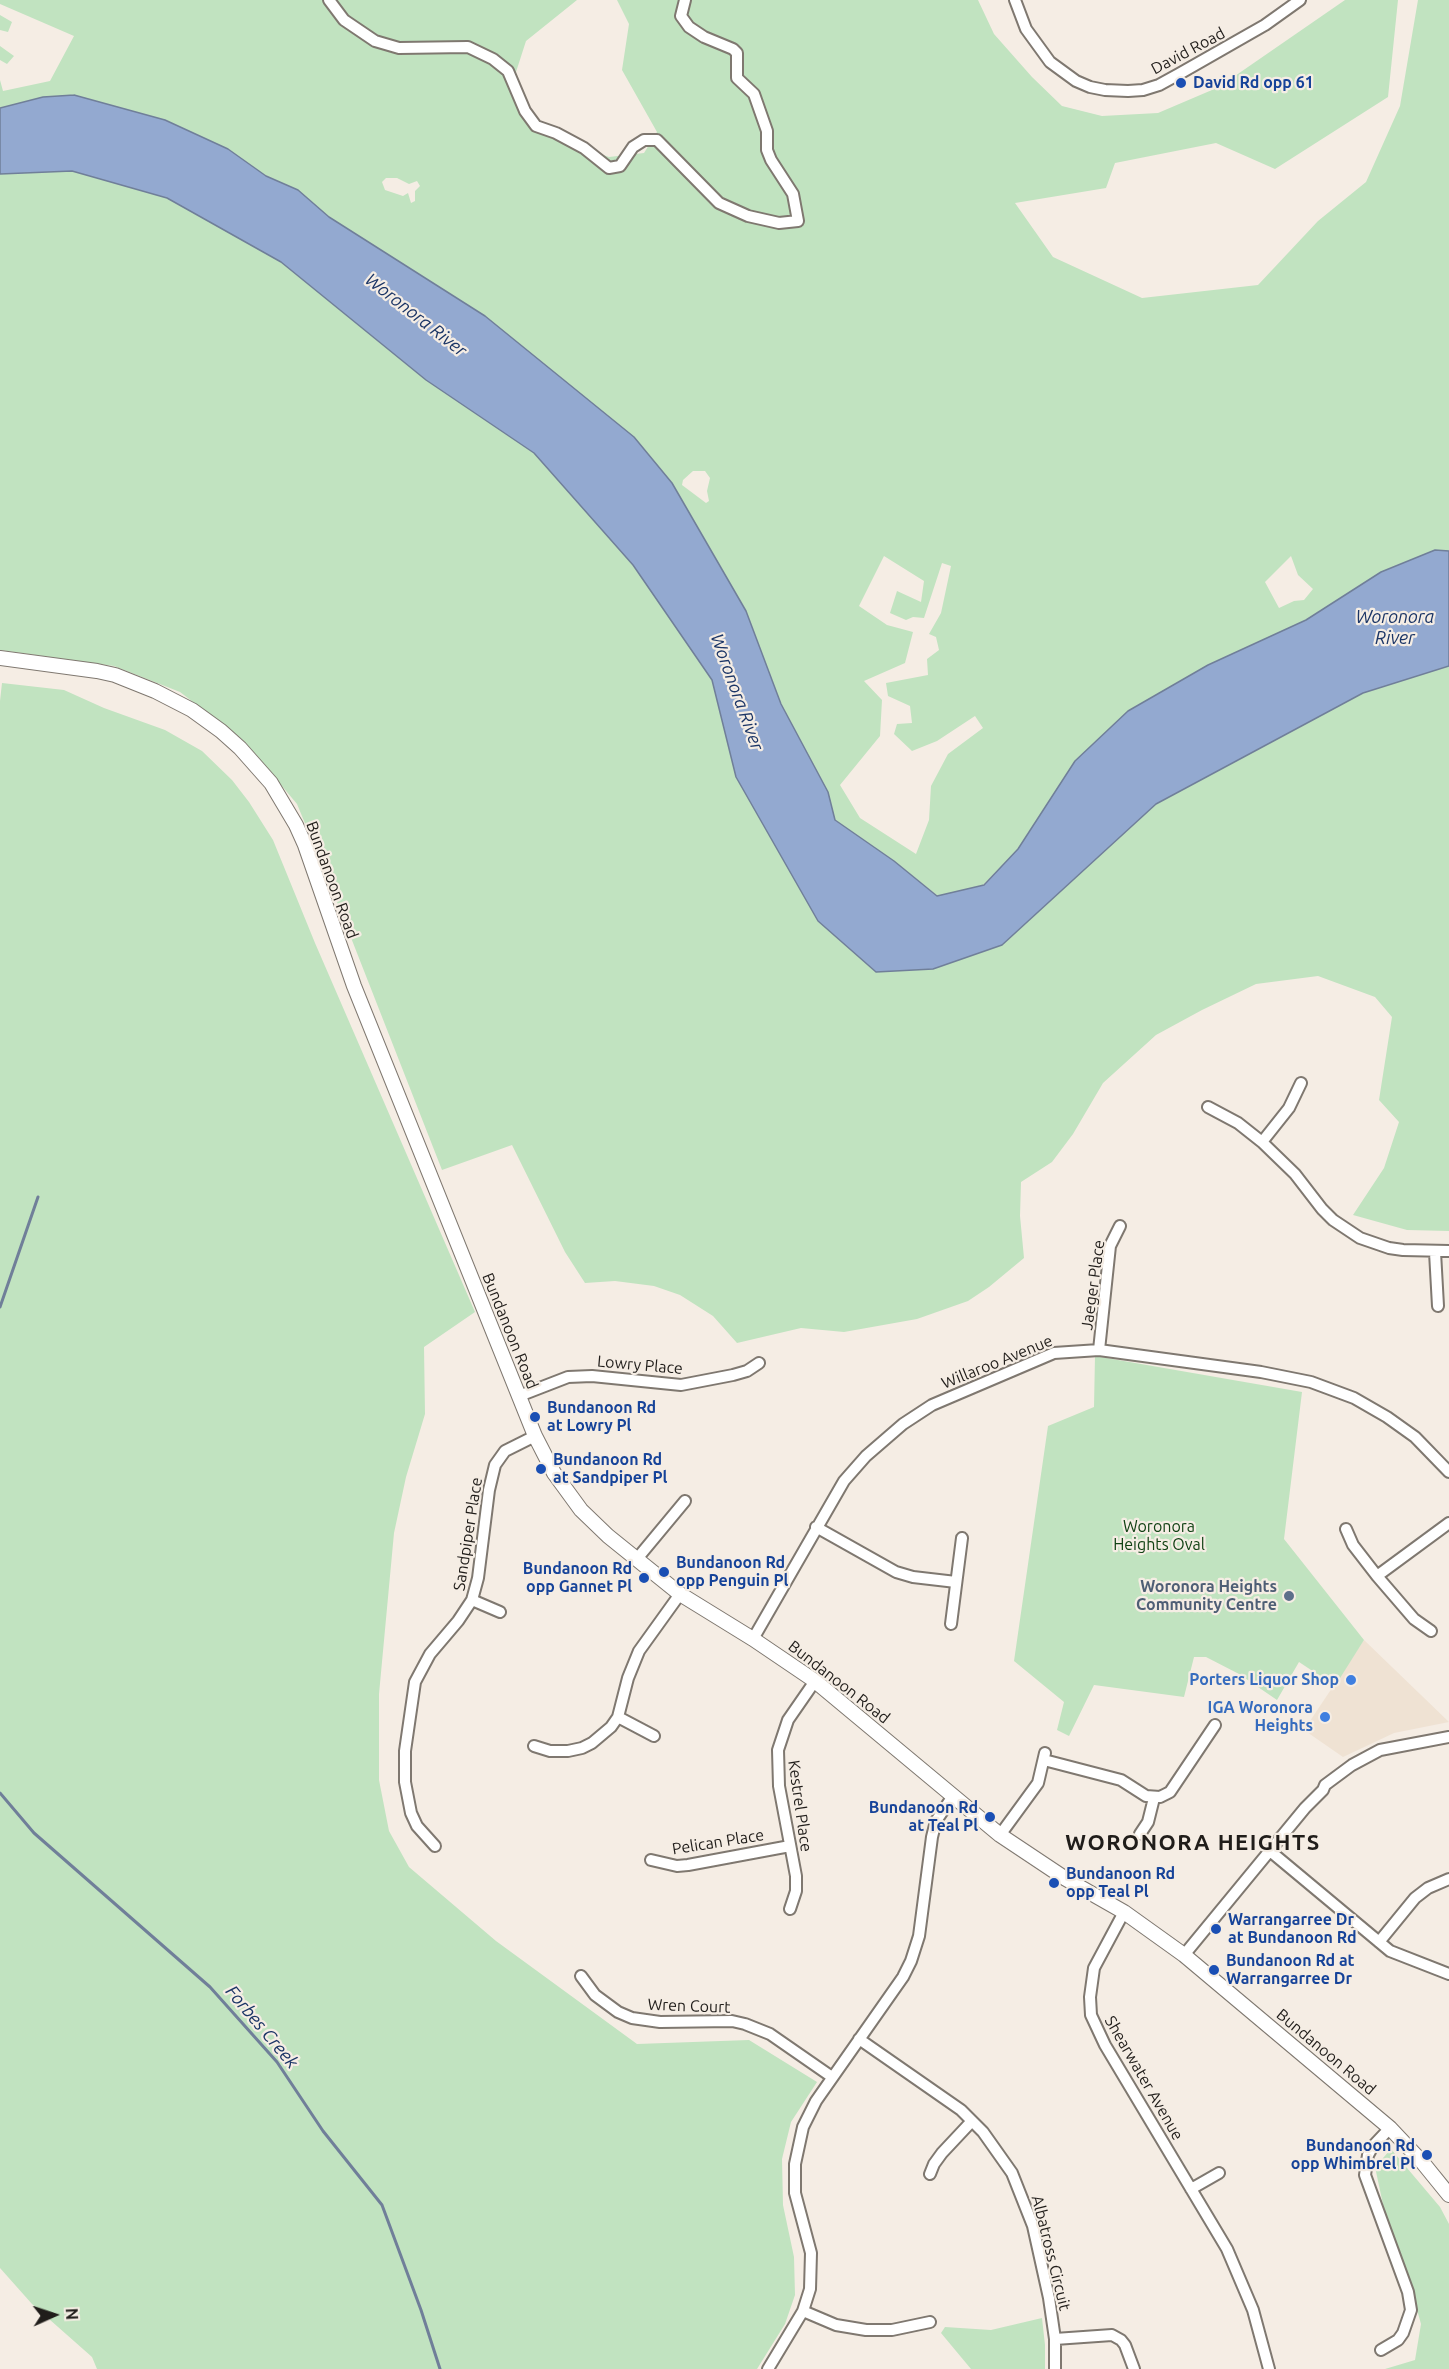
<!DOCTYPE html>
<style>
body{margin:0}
#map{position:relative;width:1449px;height:2369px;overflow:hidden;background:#f5ede4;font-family:Ubuntu,sans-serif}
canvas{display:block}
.north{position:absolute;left:24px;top:2285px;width:60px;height:60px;-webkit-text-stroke:4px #f5ede4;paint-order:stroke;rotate:87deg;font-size:16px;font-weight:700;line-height:24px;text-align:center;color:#201d1a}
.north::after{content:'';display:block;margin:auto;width:21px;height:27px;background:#201d1a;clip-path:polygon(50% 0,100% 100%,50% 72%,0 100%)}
</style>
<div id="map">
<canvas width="1449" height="2369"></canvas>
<div class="north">N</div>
</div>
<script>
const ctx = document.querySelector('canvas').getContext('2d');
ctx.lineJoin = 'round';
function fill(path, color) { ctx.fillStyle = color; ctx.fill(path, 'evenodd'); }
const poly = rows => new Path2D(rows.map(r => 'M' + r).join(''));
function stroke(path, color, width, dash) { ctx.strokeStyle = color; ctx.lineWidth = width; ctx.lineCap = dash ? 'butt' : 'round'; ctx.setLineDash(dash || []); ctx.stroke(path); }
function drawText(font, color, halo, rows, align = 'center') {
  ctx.font = font + ' Ubuntu,sans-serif'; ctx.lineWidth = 4.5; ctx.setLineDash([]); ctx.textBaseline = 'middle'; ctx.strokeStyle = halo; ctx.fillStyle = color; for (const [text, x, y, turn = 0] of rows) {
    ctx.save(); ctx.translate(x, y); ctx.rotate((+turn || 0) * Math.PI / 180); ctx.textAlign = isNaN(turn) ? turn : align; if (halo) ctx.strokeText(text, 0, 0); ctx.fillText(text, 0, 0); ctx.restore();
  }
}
fill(poly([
 [1364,1640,1449,1722,1394,1733,1343,1757,1304,1730]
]), '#efe2d3');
fill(poly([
 [0,0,577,0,526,41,516,72,521,115,547,135,609,157,644,153,657,132,622,70,629,24,617,0,978,0,994,34,1032,77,1062,106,1102,116,1158,113,1219,87,1345,0,1398,0,1388,97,1275,169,1216,143,1115,163,1106,188,1015,203,1053,257,1142,298,1258,285,1318,221,1366,182,1400,106,1418,0,1449,0,1449,551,1435,550,1381,572,1306,620,1208,665,1128,711,1075,761,1018,849,983,885,938,896,894,861,835,820,828,792,781,704,746,611,634,437,485,316,329,217,298,190,266,176,228,149,0,108,0,80,3,91,50,81,74,36,0,4],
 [386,178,397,178,409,184,417,181,420,186,415,191,415,201,411,203,408,193,403,196,385,190,382,182],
 [693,471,705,471,710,478,707,491,709,501,706,503,682,485,683,480],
 [884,556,924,581,921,602,897,591,890,613,906,620,913,617,924,618,942,563,951,566,941,613,929,634,936,637,939,650,927,659,928,675,886,683,888,696,910,706,912,723,897,724,894,734,912,751,937,741,975,716,983,728,948,754,931,786,929,820,916,854,860,818,840,785,880,736,882,700,864,681,905,663,913,632,887,625,859,606],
 [1291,556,1298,575,1313,589,1304,600,1294,601,1279,608,1265,582],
 [0,15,12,22,8,32,0,30],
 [0,46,14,56,7,64,0,60],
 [72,171,167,198,281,262,426,380,534,453,633,565,712,680,736,777,818,921,1002,945,1156,804,1363,693,1449,666,1449,1231,1407,1230,1353,1215,1384,1168,1399,1122,1379,1100,1392,1017,1375,997,1318,976,1256,984,1202,1010,1156,1035,1103,1083,1073,1134,1052,1162,1021,1182,1020,1216,1024,1258,989,1287,968,1301,917,1319,844,1332,801,1328,737,1343,713,1316,680,1295,654,1286,615,1281,585,1283,565,1252,512,1145,442,1170,328,879,297,804,244,741,180,692,114,666,0,650,0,174],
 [2,683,64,690,104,708,165,730,202,751,232,780,249,802,273,840,315,943,475,1312,424,1347,425,1414,406,1477,394,1533,379,1694,379,1780,389,1831,409,1867,496,1941,637,2044,749,2040,817,2082,791,2122,782,2159,783,2205,794,2257,795,2295,785,2324,757,2369,97,2369,92,2357,32,2304,0,2268,0,701],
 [1095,1356,1302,1392,1284,1539,1364,1640,1335,1686,1299,1662,1277,1700,1239,1674,1206,1657,1194,1657,1184,1697,1094,1685,1069,1736,1057,1730,1064,1702,1014,1661,1048,1426,1094,1407],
 [1391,2149,1440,2207,1449,2224,1449,2369,1385,2369,1415,2360,1421,2324,1409,2281,1384,2209,1375,2167],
 [1042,2318,1045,2345,1045,2369,971,2369,941,2333,945,2327,991,2330]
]), '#c1e3c0');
const water = poly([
 [74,95,165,120,228,149,266,176,298,190,329,217,485,316,634,437,672,483,746,611,781,704,828,792,835,820,894,861,937,896,984,885,1018,849,1075,761,1128,711,1208,665,1306,620,1381,572,1435,550,1449,551,1449,666,1363,693,1156,804,1002,945,933,969,876,972,818,921,736,777,712,680,633,565,534,453,426,380,281,262,167,198,72,171,0,174,0,108,43,97,74,95]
]);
fill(water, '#93a9d0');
stroke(water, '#707f99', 1.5);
stroke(poly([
 [0,1307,38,1197],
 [0,1793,34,1833,210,1987,277,2062,323,2131,382,2205,421,2310,440,2369]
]), '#707f99', 3);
const minor = poly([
 [329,0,344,20,375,41,399,48,468,47,493,59,508,71,525,111,536,126,556,133,584,148,609,168,620,166,633,147,644,140,657,140,719,203,748,216,779,223,798,221,793,194,771,160,767,150,767,131,754,94,737,78,737,53,733,49,704,37,689,27,681,16,685,0],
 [1015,0,1026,29,1050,62,1076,81,1090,87,1105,90,1128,91,1143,90,1159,85,1179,74,1265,25,1300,0],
 [1208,1107,1238,1123,1262,1142,1295,1174,1322,1209,1333,1220,1360,1238,1389,1248,1403,1250,1449,1251],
 [1262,1142,1289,1108,1301,1083],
 [1435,1252,1438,1306],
 [1099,1350,1110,1246,1120,1226],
 [519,1396,568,1377,592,1376,681,1385,733,1375,747,1371,759,1363],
 [816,1527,896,1572,913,1577,956,1582],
 [1346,1529,1353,1545,1377,1576,1414,1619,1431,1631],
 [636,1560,685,1501],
 [1377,1576,1449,1523],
 [472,1600,500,1612],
 [951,1624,962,1538],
 [753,1639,844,1481,866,1456,903,1424,932,1405,1054,1353,1099,1350,1261,1372,1311,1382,1354,1398,1387,1417,1415,1437,1449,1472],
 [618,1717,654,1736],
 [534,1746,550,1751,568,1751,582,1748,592,1743,611,1727,618,1717,628,1678,639,1651,680,1594],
 [1044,1760,1121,1780,1146,1796,1160,1797,1170,1792,1215,1725],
 [1140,1834,1148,1822,1154,1798],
 [1000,1835,1038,1783,1045,1753],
 [435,1846,417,1826,411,1813,405,1782,405,1751,415,1682,430,1654,458,1621,472,1600,478,1578,489,1490,495,1465,505,1451,535,1436],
 [1270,1851,1390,1951,1449,1974],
 [651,1860,677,1866,688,1865,790,1846],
 [790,1909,796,1891,796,1876,779,1786,778,1750,788,1720,815,1681],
 [1124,1912,1094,1968,1090,1997,1091,2015,1105,2045,1227,2249,1253,2310,1269,2369],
 [1379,1942,1415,1898,1428,1888,1449,1879],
 [1184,1955,1305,1808,1323,1790,1325,1785,1352,1765,1380,1750,1449,1737],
 [581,1976,595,1995,618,2012,632,2018,660,2022,732,2021,745,2024,770,2034,832,2077],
 [859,2039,961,2110,983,2132,1012,2173,1033,2226,1049,2298,1055,2339,1055,2369],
 [930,2174,934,2164,942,2153,972,2121],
 [1191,2189,1219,2173],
 [803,2311,836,2325,866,2330,892,2330,930,2322],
 [1055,2339,1112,2335,1121,2340,1125,2345,1134,2369],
 [1381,2350,1398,2340,1403,2333,1411,2310,1408,2292,1365,2175,1368,2155,1373,2146,1390,2128],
 [768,2369,803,2311,810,2289,811,2253,795,2193,795,2164,803,2127,816,2101,903,1977,911,1961,919,1936,932,1837,936,1821,953,1796]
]);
const tertiary = poly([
 [0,658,97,671,115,675,155,691,192,710,221,731,240,748,271,783,296,825,305,845,354,986,535,1436,554,1473,581,1510,608,1536,680,1594,753,1639,815,1681,1000,1835,1066,1879,1124,1912,1184,1955,1390,2128,1423,2163,1449,2195]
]);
stroke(minor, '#7f7870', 14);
stroke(tertiary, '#7f7870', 16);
stroke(minor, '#fff', 10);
stroke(tertiary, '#fff', 14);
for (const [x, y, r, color] of [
 [1181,83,6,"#1a4fb4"],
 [535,1417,6,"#1a4fb4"],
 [541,1469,6,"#1a4fb4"],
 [664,1572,6,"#1a4fb4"],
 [644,1578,6,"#1a4fb4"],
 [1289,1596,6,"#5c6f8a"],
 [1351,1680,6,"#3f7fe0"],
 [1325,1717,6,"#3f7fe0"],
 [990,1817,6,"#1a4fb4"],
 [1054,1883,6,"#1a4fb4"],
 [1216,1929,6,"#1a4fb4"],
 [1214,1970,6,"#1a4fb4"],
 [1427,2155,6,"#1a4fb4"]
]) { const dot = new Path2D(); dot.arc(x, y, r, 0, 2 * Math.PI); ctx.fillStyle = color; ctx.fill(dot); stroke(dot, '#f5ede4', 2); }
drawText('16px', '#201d1a', '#f5ede4', [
 ["David Road",1188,51,-28],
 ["Bundanoon Road",332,880,70],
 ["Jaeger Place",1093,1285,-82],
 ["Bundanoon Road",510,1331,68],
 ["Willaroo Avenue",997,1362,-22],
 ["Lowry Place",640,1365,5],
 ["Sandpiper Place",468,1534,-81],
 ["Bundanoon Road",839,1682,38],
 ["Kestrel Place",800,1806,82],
 ["Pelican Place",718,1842,-9],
 ["Wren Court",689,2006,2],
 ["Bundanoon Road",1326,2052,40],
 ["Shearwater Avenue",1144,2078,60],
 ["Albatross Circuit",1051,2253,76]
]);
drawText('bold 16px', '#164399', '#f5ede4', [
 ["David Rd opp 61",1193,83],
 ["Bundanoon Rd",547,1408],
 ["at Lowry Pl",547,1426],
 ["Bundanoon Rd",553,1460],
 ["at Sandpiper Pl",553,1478],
 ["Bundanoon Rd",676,1563],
 ["opp Penguin Pl",676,1581],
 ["Bundanoon Rd",632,1569,"right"],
 ["opp Gannet Pl",632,1587,"right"],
 ["Bundanoon Rd",978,1808,"right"],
 ["at Teal Pl",978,1826,"right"],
 ["Bundanoon Rd",1066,1874],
 ["opp Teal Pl",1066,1892],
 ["Warrangarree Dr",1228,1920],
 ["at Bundanoon Rd",1228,1938],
 ["Bundanoon Rd at",1226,1961],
 ["Warrangarree Dr",1226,1979],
 ["Bundanoon Rd",1415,2146,"right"],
 ["opp Whimbrel Pl",1415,2164,"right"]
], 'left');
drawText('16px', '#114214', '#f5ede4', [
 ["Woronora",1159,1527],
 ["Heights Oval",1159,1545]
]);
drawText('bold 16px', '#4e5e75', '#f5ede4', [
 ["Woronora Heights",1277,1587],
 ["Community Centre",1277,1605]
], 'right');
drawText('bold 16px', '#366cbe', '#f5ede4', [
 ["Porters Liquor Shop",1339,1680],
 ["IGA Woronora",1313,1708],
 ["Heights",1313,1726]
], 'right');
drawText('italic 18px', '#1b3566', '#f5ede4', [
 ["Woronora River",416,315,38],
 ["Woronora",1395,617],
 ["River",1395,638],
 ["Woronora River",737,692,70],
 ["Forbes Creek",262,2027,50]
]);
ctx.letterSpacing = '1.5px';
drawText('bold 22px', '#201d1a', '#f5ede4', [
 ["WORONORA HEIGHTS",1193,1843]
]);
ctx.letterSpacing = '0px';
</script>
